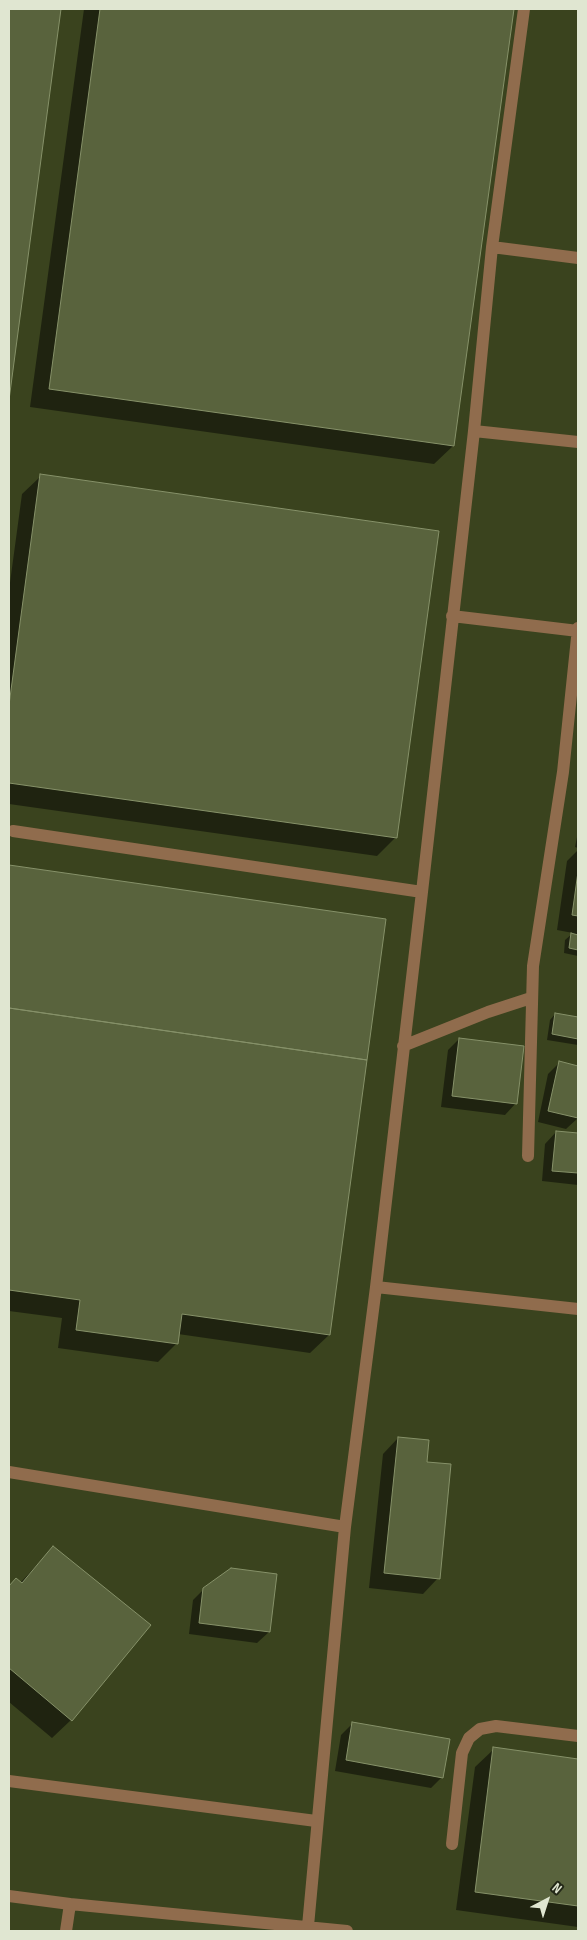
<!DOCTYPE html>
<style>
body{margin:0}
#map{position:relative;width:587px;height:1940px;overflow:hidden;background:#3a431e;font-family:"Sofia Sans Condensed",sans-serif}
canvas{display:block}
.frame{position:absolute;inset:0;border:10px solid #e0e6d1;pointer-events:none}
.north{position:absolute;left:522px;top:1875px;width:50px;height:50px;-webkit-text-stroke:4px #232817;paint-order:stroke;rotate:40deg;font-size:14px;font-weight:700;line-height:20px;text-align:center;color:#e0e6d1}
.north::after{content:'';display:block;margin:auto;width:18px;height:22px;background:#e0e6d1;clip-path:polygon(50% 0,100% 100%,50% 72%,0 100%)}
</style>
<div id="map">
<canvas width="587" height="1940"></canvas>
<div class="frame"></div>
<div class="north">N</div>
</div>
<script>
const ctx = document.querySelector('canvas').getContext('2d');
ctx.lineJoin = 'round';
function fill(path, color) { ctx.fillStyle = color; ctx.fill(path, 'evenodd'); }
const poly = rows => new Path2D(rows.map(r => 'M' + r).join(''));
function stroke(path, color, width, dash) { ctx.strokeStyle = color; ctx.lineWidth = width; ctx.lineCap = dash ? 'butt' : 'round'; ctx.setLineDash(dash || []); ctx.stroke(path); }
fill(poly([
 [9,9,60,9,9,391],
 [84,9,513,9,453,446,434,464,30,407],
 [41,476,396,837,377,856,9,804,9,590,22,494],
 [578,832,578,848,575,847],
 [578,850,578,956,564,953,565,940,573,933,557,930,567,861],
 [9,867,385,920,329,1335,310,1353,178,1334,176,1344,158,1362,58,1348,62,1318,9,1311],
 [555,1014,578,1018,578,1045,547,1040,550,1020],
 [459,1039,516,1103,505,1115,441,1107,448,1050],
 [559,1063,578,1067,578,1118,566,1129,538,1122,548,1074],
 [556,1132,578,1135,578,1185,542,1181,545,1144],
 [398,1438,438,1578,423,1594,369,1588,383,1454],
 [53,1548,71,1720,52,1738,9,1702,9,1587,16,1580,20,1583],
 [204,1589,269,1632,257,1643,189,1634,193,1600],
 [353,1723,442,1777,431,1788,335,1771,341,1735],
 [494,1749,578,1760,578,1927,456,1910,475,1767]
]), '#0007');
const building = poly([
 [9,9,61,9,9,400,9,9],
 [100,9,514,9,454,446,49,389,100,9],
 [40,474,439,531,397,838,9,783,9,705,40,474],
 [9,865,386,919,367,1060,9,1008,9,865],
 [578,872,578,916,572,915,578,872],
 [571,933,578,935,578,950,569,948,571,933],
 [9,1008,367,1060,330,1335,182,1314,178,1344,76,1330,80,1300,9,1290,9,1008],
 [555,1013,578,1017,578,1039,552,1034,555,1013],
 [459,1038,524,1046,517,1104,452,1096,459,1038],
 [559,1061,578,1066,578,1118,548,1111,559,1061],
 [556,1131,578,1133,578,1173,552,1171,556,1131],
 [398,1437,429,1440,427,1462,451,1464,440,1579,384,1573,398,1437],
 [53,1546,151,1625,72,1721,9,1668,9,1586,16,1578,22,1583,53,1546],
 [231,1568,277,1574,270,1632,199,1623,203,1588,231,1568],
 [352,1722,450,1739,443,1778,346,1760,352,1722],
 [493,1747,578,1759,578,1906,475,1892,493,1747]
]);
fill(building, '#59633d');
stroke(building, '#869169', 1);
stroke(poly([
 [492,247,578,258],
 [474,431,578,442],
 [452,616,578,631],
 [13,831,422,892],
 [403,1046,488,1012,531,998],
 [528,1156,533,966,563,772,578,628],
 [376,1287,578,1309],
 [9,1472,345,1527],
 [9,1781,316,1821],
 [452,1844,462,1753,469,1738,480,1729,496,1726,578,1736],
 [9,1896,70,1904,347,1931],
 [308,1926,345,1527,376,1287,422,892,474,431,492,247,524,9],
 [66,1931,70,1904]
]), '#906c4d', 12);
</script>
